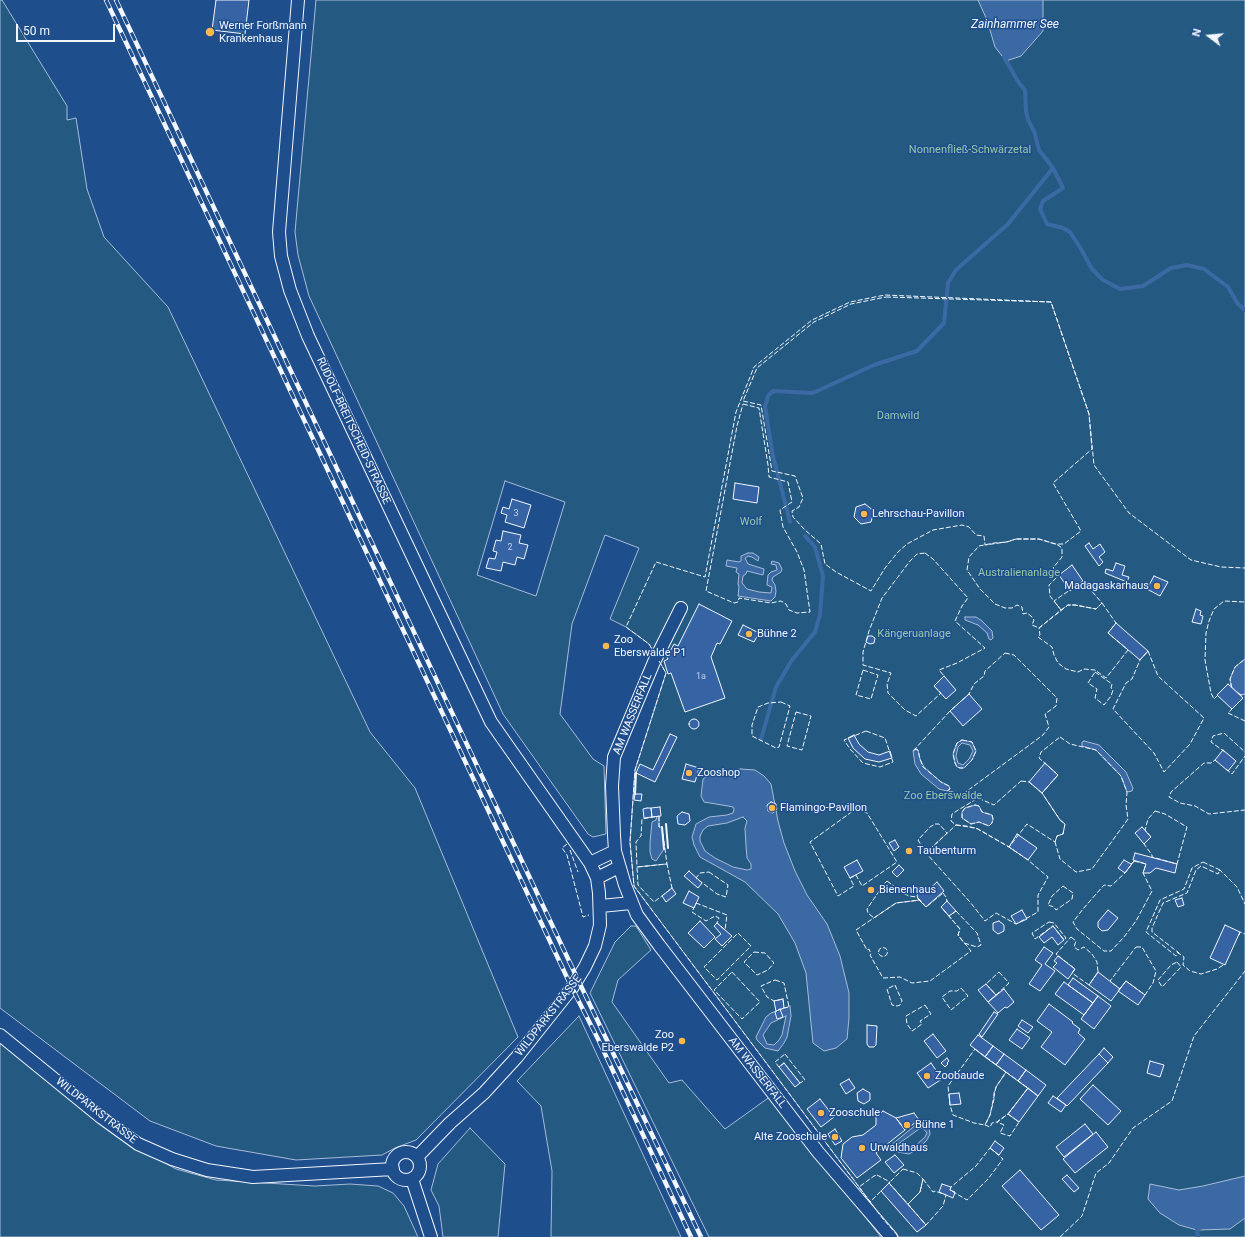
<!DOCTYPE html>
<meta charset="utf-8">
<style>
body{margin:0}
#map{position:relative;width:1245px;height:1237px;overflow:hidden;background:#1f4e8c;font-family:Roboto,sans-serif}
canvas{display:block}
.north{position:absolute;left:1189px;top:16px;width:40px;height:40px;-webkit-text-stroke:3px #1f4e8c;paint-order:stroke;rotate:286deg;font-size:11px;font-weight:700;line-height:16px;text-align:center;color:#f2f6ff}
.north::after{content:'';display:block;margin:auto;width:14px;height:18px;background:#f2f6ff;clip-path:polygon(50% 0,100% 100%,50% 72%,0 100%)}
.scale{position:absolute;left:16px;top:24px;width:99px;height:18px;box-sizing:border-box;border:2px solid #f2f6ff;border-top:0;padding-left:5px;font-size:12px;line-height:14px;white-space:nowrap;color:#f2f6ff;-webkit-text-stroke:3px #1f4e8c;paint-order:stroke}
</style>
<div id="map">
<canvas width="1245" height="1237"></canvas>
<div class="north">N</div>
<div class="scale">50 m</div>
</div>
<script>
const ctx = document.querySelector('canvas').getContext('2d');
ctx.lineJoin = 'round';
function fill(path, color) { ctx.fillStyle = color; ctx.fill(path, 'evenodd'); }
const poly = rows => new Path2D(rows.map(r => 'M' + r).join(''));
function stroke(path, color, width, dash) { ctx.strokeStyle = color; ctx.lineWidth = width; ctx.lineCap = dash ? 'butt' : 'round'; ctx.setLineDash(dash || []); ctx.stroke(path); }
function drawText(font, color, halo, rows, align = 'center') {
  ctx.font = font + ' Roboto,sans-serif'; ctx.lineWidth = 3; ctx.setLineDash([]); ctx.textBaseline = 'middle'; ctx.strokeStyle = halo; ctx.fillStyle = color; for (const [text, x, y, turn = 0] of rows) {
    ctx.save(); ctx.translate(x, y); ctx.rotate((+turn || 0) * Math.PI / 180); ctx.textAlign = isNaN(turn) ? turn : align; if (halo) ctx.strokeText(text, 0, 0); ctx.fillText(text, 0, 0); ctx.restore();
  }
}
const green = poly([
 [0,0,2,0,67,106,67,120,76,118,87,189,104,237,168,307,370,732,415,788,518,1037,416,1140,395,1148,382,1155,296,1160,216,1146,150,1121,0,1008,0,0],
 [316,0,1245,0,1245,1237,899,1237,883,1219,859,1187,634,886,630,842,635,770,666,673,649,644,626,627,610,619,639,548,605,535,572,624,560,714,593,759,604,766,606,834,593,837,588,834,503,714,309,296,298,255,295,232,316,0],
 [505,481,565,502,536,596,477,575,505,481],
 [631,926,636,926,651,950,618,980,612,1002,669,1083,682,1080,725,1129,771,1096,881,1237,709,1237,590,993,615,942,631,926],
 [579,1016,681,1237,551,1237,552,1171,541,1106,517,1081,579,1016],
 [0,1041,122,1139,176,1169,216,1180,315,1186,350,1184,378,1186,393,1193,404,1206,418,1237,0,1237,0,1041],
 [470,1128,505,1164,498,1237,443,1237,439,1206,431,1190,438,1164,470,1128]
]);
fill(green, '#245a82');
stroke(green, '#a8bbd7', 1);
const water = poly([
 [978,0,1043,0,1043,31,1021,56,1006,61,995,47,987,20,978,0],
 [748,553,753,553,759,557,758,561,752,557,748,556,745,558,748,564,764,569,763,575,747,571,746,574,743,576,742,583,747,589,759,592,771,593,772,587,767,585,768,575,771,572,777,570,776,565,771,564,772,561,779,563,782,569,781,572,773,577,772,580,775,585,776,591,775,597,771,601,738,596,739,587,738,584,739,574,736,572,737,568,726,566,727,560,739,562,741,561,741,556,748,553],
 [965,617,976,617,982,621,992,631,993,638,991,640,989,639,987,633,978,625,965,620,965,617],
 [1245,659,1245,694,1241,695,1231,687,1230,679,1235,667,1245,659],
 [962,740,972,742,976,751,972,760,964,768,960,768,957,767,955,763,953,754,957,743,962,740],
 [962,743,970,745,973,751,969,759,963,765,958,763,956,756,958,747,962,743],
 [1084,741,1099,745,1126,772,1133,788,1132,791,1127,792,1121,776,1096,750,1082,746,1082,742,1084,741],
 [916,749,918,750,920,759,924,767,941,782,949,786,950,789,947,791,939,789,921,774,915,764,913,751,916,749],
 [741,769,755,770,764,776,771,784,778,821,784,843,795,871,807,895,827,924,840,956,849,993,849,1018,847,1039,836,1048,824,1051,813,1043,806,973,795,943,778,914,745,882,700,857,694,845,692,837,696,824,709,817,727,815,733,813,734,809,733,807,728,806,704,802,701,796,703,779,714,772,741,769],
 [743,817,747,821,745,828,746,846,747,858,751,864,751,869,747,870,733,867,715,858,705,851,700,841,700,836,703,830,708,826,727,823,743,817],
 [975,805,979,806,982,812,992,815,993,819,992,823,989,826,979,822,971,824,962,818,962,812,965,808,975,805],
 [657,816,659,816,659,827,662,827,664,849,656,861,652,859,650,852,650,842,652,822,656,820,657,816],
 [790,1006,791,1016,787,1037,784,1043,778,1051,765,1048,757,1040,756,1037,766,1017,771,1013,790,1006],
 [786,1016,782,1035,779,1040,774,1045,767,1044,763,1035,771,1023,786,1016],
 [922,1122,929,1127,930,1134,927,1140,918,1149,909,1154,898,1152,893,1149,891,1145,917,1124,922,1122],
 [923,1128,927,1133,925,1137,914,1147,907,1150,899,1148,897,1145,919,1129,923,1128],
 [1245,1176,1245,1218,1230,1229,1197,1230,1179,1225,1160,1213,1148,1199,1150,1184,1179,1190,1203,1186,1245,1176]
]);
fill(water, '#3b69a3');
stroke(water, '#a8bbd7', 1);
stroke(poly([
 [1004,57,1019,83,1025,90,1026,111,1028,120,1034,131,1039,150,1053,168,1063,188,1043,201,1040,209,1047,224,1063,228,1070,232,1081,249,1092,269,1103,280,1120,289,1143,286,1171,268,1187,265,1204,269,1228,287,1238,304,1245,310],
 [790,522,773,456,765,407,768,396,773,391,813,393,874,365,917,351,944,323,948,283,956,270,1008,224,1053,168],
 [761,739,776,687,792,660,815,632,820,615,823,576,815,547,805,536],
 [1198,1237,1197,1230,1201,1227]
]), '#3b69a3', 4);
const building = poly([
 [216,0,249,0,245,34,212,30,216,0],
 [735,483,759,487,757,503,733,499,735,483],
 [512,499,531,505,524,528,505,522,507,515,501,513,503,507,509,509,512,499],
 [865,504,874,511,871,522,861,524,854,517,856,507,865,504],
 [503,531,521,535,519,543,528,545,524,559,517,557,515,565,503,562,501,571,486,568,489,558,495,559,497,552,493,551,496,540,501,541,503,531],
 [1089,543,1093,549,1100,544,1105,552,1099,557,1103,562,1099,566,1085,546,1089,543],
 [1116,563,1125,566,1122,575,1129,577,1127,582,1105,573,1106,569,1113,571,1116,563],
 [1072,565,1083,581,1070,591,1059,575,1072,565],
 [1154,576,1168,582,1160,596,1147,589,1154,576],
 [699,604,732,621,720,644,717,643,711,657,725,698,685,712,671,673,668,674,664,661,668,659,667,657,674,644,678,646,699,604],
 [1196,609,1201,611,1200,615,1203,616,1201,624,1192,622,1196,609],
 [1116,623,1148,651,1140,660,1108,633,1116,623],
 [743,625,759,633,754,642,738,635,743,625],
 [868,636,872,636,875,638,874,643,870,644,866,642,868,636],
 [944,676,956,690,946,699,934,686,944,676],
 [1228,684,1243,698,1232,709,1217,695,1228,684],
 [969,694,982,709,963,726,950,711,969,694],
 '689 724a5 5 0 1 1 10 0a5 5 0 1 1-10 0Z',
 [670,734,677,737,655,782,636,773,640,764,653,770,670,734],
 [854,735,859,744,868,752,879,755,890,751,892,758,879,762,865,759,853,748,848,738,854,735],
 [1223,750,1236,761,1228,771,1215,760,1223,750],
 [1045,763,1058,775,1042,793,1029,782,1045,763],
 [686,764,699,768,695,782,682,779,686,764],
 [635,794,642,794,641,801,634,800,635,794],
 [771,802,776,804,776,807,777,809,773,813,768,811,767,805,771,802],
 [660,807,661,816,652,817,651,808,660,807],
 [647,808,651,808,652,817,644,818,643,809,647,808],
 [682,812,689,814,690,821,685,825,678,824,677,816,682,812],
 [1142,827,1151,837,1144,844,1135,833,1142,827],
 [1017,834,1037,848,1028,860,1009,847,1017,834],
 [895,840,899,847,894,851,889,843,895,840],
 [1135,853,1177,864,1175,873,1156,868,1150,873,1143,873,1146,864,1133,860,1135,853],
 [857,860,863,871,850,878,844,867,857,860],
 [1124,860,1131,864,1134,861,1125,873,1118,868,1124,860],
 [899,865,904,870,897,877,892,872,899,865],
 [689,871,702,883,698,888,684,876,689,871],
 [937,882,944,891,926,907,918,899,917,895,920,892,924,894,937,882],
 [672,888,676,894,666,902,662,896,672,888],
 [689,891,699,897,694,908,683,903,689,891],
 [1182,898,1184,905,1178,907,1175,900,1182,898],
 [947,901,956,911,949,916,941,907,947,901],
 [1022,910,1027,919,1016,924,1011,916,1022,910],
 [1108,910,1118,918,1108,930,1102,931,1098,927,1098,922,1108,910],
 [700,921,715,937,704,948,688,933,700,921],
 [999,921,1004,925,1004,931,998,934,993,930,993,923,999,921],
 [717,923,732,936,722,946,715,939,721,934,714,926,717,923],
 [1225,925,1240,932,1225,965,1210,958,1225,925],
 [1053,926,1064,940,1058,945,1052,937,1044,943,1039,937,1053,926],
 [1044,947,1053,953,1045,964,1055,971,1040,991,1029,984,1042,965,1035,960,1044,947],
 [1058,956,1075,969,1068,979,1053,967,1057,963,1054,961,1058,956],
 [1098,972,1120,989,1111,1001,1089,985,1098,972],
 [1073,978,1098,996,1093,1003,1068,985,1073,978],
 [1126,981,1145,995,1138,1005,1118,991,1126,981],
 [1064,982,1093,1003,1084,1015,1055,994,1064,982],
 [986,984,996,995,988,1002,978,990,986,984],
 [1004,989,1014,1002,1007,1008,1005,1007,998,1013,988,1002,1004,989],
 [1098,996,1111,1006,1094,1029,1081,1019,1098,996],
 [783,999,784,1008,776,1011,774,1001,783,999],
 [1049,1004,1073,1022,1072,1023,1080,1029,1078,1033,1085,1039,1065,1065,1041,1047,1052,1032,1037,1021,1049,1004],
 [780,1009,783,1017,777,1019,775,1012,780,1009],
 [994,1012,998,1014,982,1037,979,1034,994,1012],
 [1022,1020,1033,1027,1028,1033,1018,1026,1022,1020],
 [867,1025,877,1026,876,1045,874,1047,869,1047,867,1044,867,1025],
 [1017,1029,1030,1038,1022,1049,1009,1040,1017,1029],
 [933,1034,946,1051,937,1058,924,1041,933,1034],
 [978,1035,993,1046,985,1057,970,1045,978,1035],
 [993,1046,1004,1054,996,1065,985,1057,993,1046],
 [1104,1048,1113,1057,1108,1063,1099,1054,1104,1048],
 [1004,1054,1026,1070,1018,1081,996,1065,1004,1054],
 [1099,1054,1108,1063,1067,1106,1057,1098,1099,1054],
 [947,1058,949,1061,947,1063,948,1064,945,1067,941,1063,947,1058],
 [1150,1061,1164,1065,1160,1077,1147,1073,1150,1061],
 [784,1063,800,1083,795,1087,779,1067,784,1063],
 [931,1063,942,1079,928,1088,917,1073,931,1063],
 [1026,1070,1046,1085,1038,1096,1018,1081,1026,1070],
 [849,1079,855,1088,846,1094,840,1084,849,1079],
 [1093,1085,1121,1111,1108,1125,1080,1099,1093,1085],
 [1028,1088,1038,1096,1019,1122,1008,1114,1028,1088],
 [863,1089,870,1093,870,1100,864,1104,858,1101,857,1093,863,1089],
 [959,1093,961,1104,950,1105,949,1094,959,1093],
 [1053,1096,1066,1105,1061,1112,1048,1103,1053,1096],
 [820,1099,834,1117,821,1127,807,1109,820,1099],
 [883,1111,896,1118,905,1130,876,1153,881,1160,857,1178,841,1158,843,1144,852,1137,863,1135,876,1125,876,1117,883,1111],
 [914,1113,919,1120,905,1130,896,1118,914,1113],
 [1085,1124,1093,1134,1064,1157,1056,1147,1085,1124],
 [835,1129,842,1141,835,1145,828,1134,835,1129],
 [1096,1132,1108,1147,1075,1173,1063,1159,1096,1132],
 [995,1141,1004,1148,999,1155,990,1148,995,1141],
 [895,1155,904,1165,894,1173,885,1162,895,1155],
 [1020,1170,1059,1215,1041,1230,1002,1186,1020,1170],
 [1067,1175,1079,1188,1074,1192,1062,1179,1067,1175],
 [889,1183,926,1225,917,1232,881,1191,889,1183],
 [942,1184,951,1187,950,1190,955,1192,953,1198,939,1192,942,1184]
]);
fill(building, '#3563a3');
stroke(building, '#f2f6ff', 1);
const minor = poly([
 [298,0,279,232,281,256,290,290,308,336,491,722,590,863,597,878,599,893,600,925,595,946,585,967,572,988,517,1057,484,1093,450,1123,417,1157],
 [681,608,654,662,614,757,612,786,614,835,615,851,625,885,637,915,659,945,818,1152,891,1237],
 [590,863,615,851],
 [597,878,619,867],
 [601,906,631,903],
 [0,1035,102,1118,138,1144,172,1159,207,1170,253,1177,393,1169],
 '392 1166a14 14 0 1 1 28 0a14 14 0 1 1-28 0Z',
 [412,1179,431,1237]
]);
stroke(minor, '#f2f6ff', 14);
stroke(minor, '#1f4e8c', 12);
const rail = poly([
 [106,0,572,988,598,1039,691,1237],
 [116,0,570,963,701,1237]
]);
stroke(rail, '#f2f6ff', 4.5);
stroke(rail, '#1f4e8c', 3, [9]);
stroke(poly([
 [886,297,1051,302,1089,414,1092,449,1053,483,1081,531,1064,544,1056,544,1039,539,1016,539,1006,542,985,545,984,536,976,535,969,527,962,525,933,530,907,544,898,552,885,568,871,591,836,572,825,564,821,544,805,530,793,517,792,511,799,507,803,498,795,476,772,471,761,405,743,401,757,368,814,322,851,304,886,297],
 [743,404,759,408,768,465,769,477,788,482,792,502,780,510,783,527,797,552,804,570,810,612,797,613,789,610,786,604,781,601,771,603,739,598,738,602,734,603,706,591,737,426,743,404],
 [1016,539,1039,539,1058,545,1062,548,1062,557,1053,568,1059,575,1049,585,1050,596,1061,610,1039,628,1032,625,1034,620,1031,616,1027,613,1023,614,1022,607,1017,605,1012,608,1005,608,995,604,980,589,967,570,969,557,979,546,994,543,1007,542,1016,539],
 [925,553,933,559,968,598,962,606,955,621,985,648,957,663,939,670,944,676,934,686,941,693,916,716,905,710,888,693,887,684,891,673,863,665,863,652,869,631,882,598,910,561,917,554,925,553],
 [1083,581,1102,603,1096,609,1075,605,1068,605,1061,610,1054,601,1083,581],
 [1102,603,1116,623,1108,633,1128,650,1106,678,1095,670,1084,669,1078,672,1066,669,1058,663,1054,655,1052,647,1038,637,1040,635,1039,628,1068,605,1075,605,1096,609,1102,603],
 [1148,651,1158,676,1204,718,1190,744,1164,772,1154,753,1113,709,1126,683,1132,679,1140,660,1148,651],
 [1005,653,1014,655,1057,698,1056,706,1045,714,1049,727,1043,735,963,794,947,791,950,789,949,786,941,782,923,767,920,759,918,750,916,749,913,751,950,711,969,694,974,684,984,676,985,671,1005,653],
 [655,654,649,644,626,627,656,562,705,577,736,412,754,367,812,320,850,302,885,295,1051,302,1089,414,1094,465,1129,513,1191,560,1221,567,1245,568],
 [659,661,666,673,635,770,630,842,634,886,859,1187,883,1219,899,1237],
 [863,670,878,675,871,699,856,695,863,670],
 [1095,672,1112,684,1111,688,1113,690,1111,696,1104,705,1095,698,1097,689,1088,683,1095,672],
 [1232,688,1230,679,1235,667,1245,659],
 [1238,693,1241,695,1245,694],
 [1218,695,1214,699,1211,693,1205,660,1206,633,1209,621,1214,609,1224,601,1245,602],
 [781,702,790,706,779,747,776,748,752,736,752,725,758,707,768,703,781,702],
 [1231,708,1232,709,1228,713,1245,721],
 [796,712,811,716,802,750,787,746,796,712],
 [866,731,885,738,893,762,880,767,863,763,850,749,844,740,866,731],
 [1060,737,1070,744,1096,750,1121,776,1127,792,1126,805,1128,819,1092,869,1076,872,1060,859,1055,842,1057,836,1063,834,1065,824,1060,820,1042,793,1058,775,1039,758,1041,752,1060,737],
 [962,740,972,742,976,751,972,760,964,768,960,768,957,767,955,763,953,754,957,743,962,740],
 [1225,752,1211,742,1213,736,1224,733,1245,752],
 [1217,762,1215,760,1211,763,1204,763,1171,792,1169,797,1180,803,1195,806,1209,814,1245,810],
 [1226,769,1232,774,1245,756],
 [1021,781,1029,782,1042,793,1060,820,1065,824,1063,834,1057,836,1055,842,1027,824,1009,847,978,829,966,826,956,825,951,821,952,814,955,812,978,798,994,805,1021,781],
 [975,805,979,806,982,812,992,815,993,819,992,823,989,826,979,822,971,824,962,818,962,812,965,808,975,805],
 [857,808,867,813,897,862,862,886,856,875,850,878,854,886,838,896,810,842,857,808],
 [1155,811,1165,814,1187,827,1177,864,1152,857,1152,855,1144,844,1151,837,1145,830,1148,819,1155,811],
 [659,816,659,827,662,827,667,864,637,867,636,842,641,836,642,819,659,816],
 [935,824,939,824,947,833,926,853,918,840,930,827,935,824],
 [956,825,976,828,1009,847,1028,860,1048,877,1038,895,1038,912,1016,924,996,913,985,921,970,902,926,853,956,825],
 [567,844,562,848,567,855,583,917,589,915],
 [570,850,578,872],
 [1134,861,1146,864,1143,873,1152,891,1136,921,1124,937,1111,951,1104,951,1077,929,1073,922,1083,909,1104,885,1111,886,1125,873,1134,861],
 [1203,862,1220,870,1218,874,1201,866,1196,870,1187,893,1163,903,1152,928,1152,932,1179,953,1176,956,1146,932,1160,900,1184,889,1192,868,1203,862],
 [666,864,667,864,672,888,654,902,638,885,637,867,666,864],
 [1219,871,1220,870,1237,887,1245,904],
 [709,872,728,885,726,897,717,894,696,878,700,873,709,872],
 [887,881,903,893,909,896,917,897,920,900,896,903,874,918,868,913,867,909,884,884,887,881],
 [1063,886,1073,893,1072,899,1056,910,1054,907,1048,905,1052,896,1063,886],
 [943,893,946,897,947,901,941,907,960,929,958,935,971,951,930,981,912,983,900,977,883,978,870,955,871,954,869,949,867,950,856,930,896,903,920,900,926,907,943,893],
 [696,903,727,915,725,930,717,923,719,918,715,916,706,921,692,912,696,903],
 [956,911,977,933,981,945,977,947,964,943,958,935,960,929,949,916,956,911],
 [1049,922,1054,923,1066,938,1064,940,1053,926,1035,939,1032,933,1049,922],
 [738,933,751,946,717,980,704,967,738,933],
 [1239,935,1240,932,1245,934],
 [1071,937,1076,941,1074,947,1078,950,1084,947,1092,954,1097,962,1098,972,1089,985,1072,973,1075,969,1056,954,1071,937],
 [1136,947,1142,947,1156,971,1153,983,1145,995,1126,981,1120,989,1110,981,1136,947],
 '878.5 952a4.5 4.5 0 1 1 9 0a4.5 4.5 0 1 1-9 0Z',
 [754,952,765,953,774,963,768,970,757,975,744,962,754,952],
 [1177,952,1184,957,1183,965,1190,971,1201,974,1217,969,1225,964],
 [1177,962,1181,967,1162,987,1158,980,1171,965,1177,962],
 [732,972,760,1002,742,1019,714,990,732,972],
 [999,972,1009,983,996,995,986,984,999,972],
 [775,980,784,983,789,1007,784,1008,783,999,774,1001,767,997,761,986,775,980],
 [895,985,902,1001,900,1005,897,1006,892,1005,887,989,895,985],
 [961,988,968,996,951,1010,942,997,950,991,957,991,961,988],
 [925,1005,931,1014,920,1021,922,1024,912,1031,907,1024,906,1016,925,1005],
 [975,1049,1006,1072,996,1087,990,1115,985,1125,974,1123,953,1115,950,1105,948,1086,975,1049],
 [785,1054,805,1080,800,1083,784,1063,779,1067,775,1062,785,1054],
 [1006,1072,1028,1088,1008,1114,997,1122,992,1123,990,1127,985,1125,990,1115,994,1099,994,1093,996,1087,1006,1072],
 [1008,1114,1019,1122,1010,1136,1000,1133,1004,1125,997,1122,1008,1114],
 [990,1148,1003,1159,988,1179,967,1200,950,1190,951,1187,976,1166,990,1148],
 [903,1169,917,1173,923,1179,920,1192,908,1204,889,1183,903,1169],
 [877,1175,890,1182,870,1202,859,1187,874,1176,877,1175],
 [923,1179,933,1192,935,1191,946,1195,943,1206,926,1225,908,1204,920,1192,923,1179],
 [1060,1237,1082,1216,1096,1173,1109,1163,1133,1128,1172,1101,1194,1036,1245,971]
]), '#f2f6ff', 1, [5, 2]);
stroke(poly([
 [635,794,636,773],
 [666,824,668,848],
 [662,827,664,849]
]), '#f2f6ff', 2);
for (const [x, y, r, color] of [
 [210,32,5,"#ffb74d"],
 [864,514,4,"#ffb74d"],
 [1157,586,4,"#ffb74d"],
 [749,634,4,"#ffb74d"],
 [606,646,4,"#ffb74d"],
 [689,773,4,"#ffb74d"],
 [772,808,4,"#ffb74d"],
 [909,851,4,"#ffb74d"],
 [871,890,4,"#ffb74d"],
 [682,1041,4,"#ffb74d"],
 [927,1076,4,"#ffb74d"],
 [821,1113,4,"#ffb74d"],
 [907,1125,4,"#ffb74d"],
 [835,1137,4,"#ffb74d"],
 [862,1148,4,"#ffb74d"]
]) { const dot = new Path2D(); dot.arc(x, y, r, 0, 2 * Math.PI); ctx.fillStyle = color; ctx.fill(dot); stroke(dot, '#1f4e8c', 1.5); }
drawText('9px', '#c3d1e8', null, [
 ["3",516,514],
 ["2",510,548],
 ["1a",701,677]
]);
drawText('11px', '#f2f6ff', '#1f4e8c', [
 ["Werner Forßmann",219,26],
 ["Krankenhaus",219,39],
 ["Lehrschau-Pavillon",872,514],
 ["Madagaskarhaus",1149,586,"right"],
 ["Bühne 2",757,634],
 ["Zoo",614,640],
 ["Eberswalde P1",614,653],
 ["Zooshop",697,773],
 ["Flamingo-Pavillon",780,808],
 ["Taubenturm",917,851],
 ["Bienenhaus",879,890],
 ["Zoo",674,1035,"right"],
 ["Eberswalde P2",674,1048,"right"],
 ["Zoobaude",935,1076],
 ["Zooschule",829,1113],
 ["Bühne 1",915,1125],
 ["Alte Zooschule",827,1137,"right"],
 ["Urwaldhaus",870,1148]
], 'left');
drawText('11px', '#97c8a6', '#1f4e8c', [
 ["Nonnenfließ-Schwärzetal",970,150],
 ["Damwild",898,416],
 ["Wolf",751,522],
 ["Australienanlage",1019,573],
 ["Kängeruanlage",914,634],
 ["Zoo Eberswalde",943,796]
]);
drawText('11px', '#f2f6ff', '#1f4e8c', [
 ["RUDOLF-BREITSCHEID-STRASSE",353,431,65],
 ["AM WASSERFALL",633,714,-68],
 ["WILDPARKSTRASSE",549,1016,-52],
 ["AM WASSERFALL",757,1073,52],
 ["WILDPARKSTRASSE",96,1111,38]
]);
drawText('italic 12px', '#f2f6ff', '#1f4e8c', [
 ["Zainhammer See",1015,25]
]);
</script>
